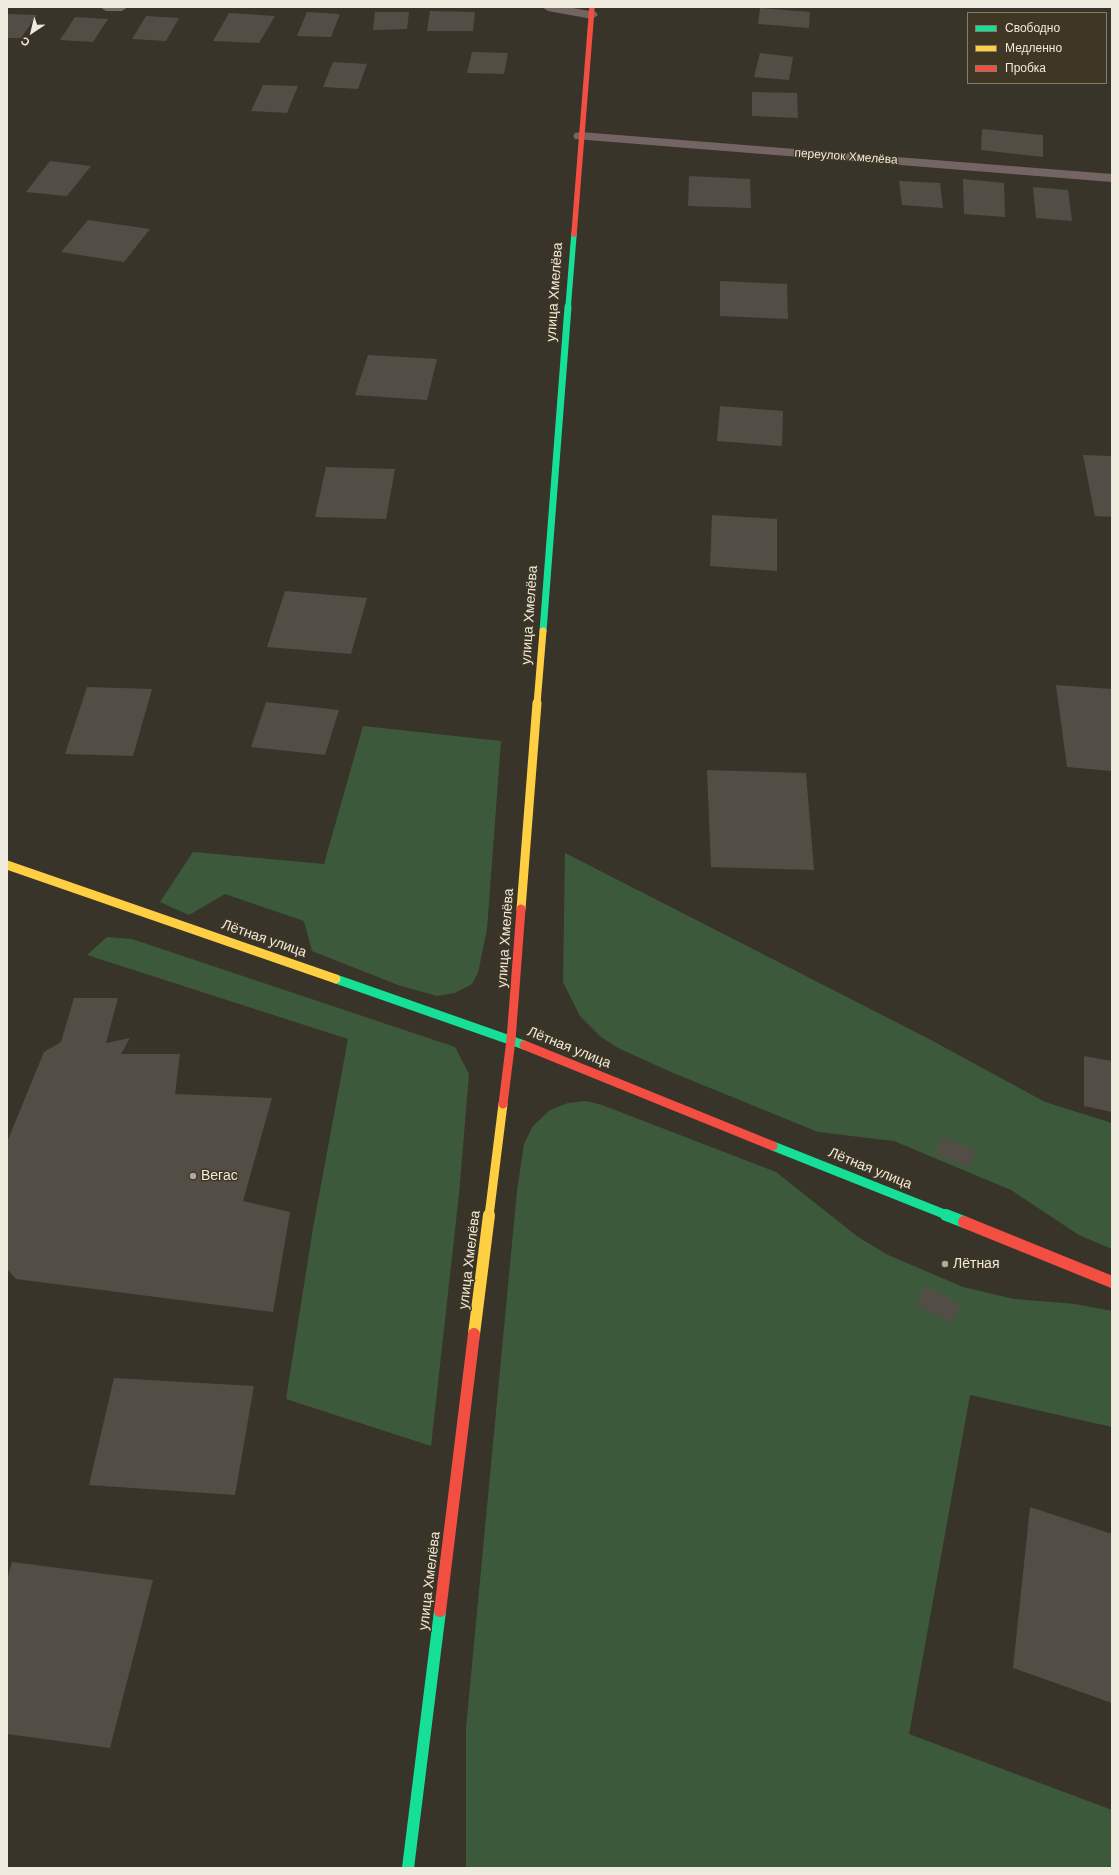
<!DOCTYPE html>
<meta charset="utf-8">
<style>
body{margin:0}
#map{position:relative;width:1119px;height:1875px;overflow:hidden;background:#393429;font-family:"DM Sans",sans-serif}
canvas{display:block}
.frame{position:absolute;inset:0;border:8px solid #efeade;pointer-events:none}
.legend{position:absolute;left:967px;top:12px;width:140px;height:72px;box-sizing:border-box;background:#3f3623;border:1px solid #857e6e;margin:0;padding:5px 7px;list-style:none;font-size:12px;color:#efeade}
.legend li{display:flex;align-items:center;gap:8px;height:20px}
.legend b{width:20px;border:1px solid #857e6e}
.north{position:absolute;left:12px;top:12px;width:40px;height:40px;-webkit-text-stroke:3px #3f3623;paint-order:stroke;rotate:215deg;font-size:11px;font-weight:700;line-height:16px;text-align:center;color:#efeade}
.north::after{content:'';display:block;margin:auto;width:14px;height:18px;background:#efeade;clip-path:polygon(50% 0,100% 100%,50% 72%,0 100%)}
</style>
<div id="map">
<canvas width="1119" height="1875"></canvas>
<div class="frame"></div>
<ul class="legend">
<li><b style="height:5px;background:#16e098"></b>Свободно</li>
<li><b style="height:5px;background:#ffcf43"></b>Медленно</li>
<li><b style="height:5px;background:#f24e42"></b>Пробка</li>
</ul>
<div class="north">С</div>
</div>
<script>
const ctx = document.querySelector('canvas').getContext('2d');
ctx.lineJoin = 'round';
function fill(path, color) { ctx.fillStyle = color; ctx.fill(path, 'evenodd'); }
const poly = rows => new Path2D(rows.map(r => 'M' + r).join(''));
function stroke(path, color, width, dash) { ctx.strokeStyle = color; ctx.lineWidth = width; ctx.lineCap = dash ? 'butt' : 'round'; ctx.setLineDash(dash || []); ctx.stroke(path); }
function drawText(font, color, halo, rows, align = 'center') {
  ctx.font = font + ' "DM Sans",sans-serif'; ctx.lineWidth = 3; ctx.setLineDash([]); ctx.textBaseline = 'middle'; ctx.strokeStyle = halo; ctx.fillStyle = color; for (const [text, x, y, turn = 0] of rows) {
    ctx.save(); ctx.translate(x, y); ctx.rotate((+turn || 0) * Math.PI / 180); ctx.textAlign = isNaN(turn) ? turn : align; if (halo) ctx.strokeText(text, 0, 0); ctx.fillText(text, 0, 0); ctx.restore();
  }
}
fill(poly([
 [363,726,501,741,487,929,478,973,472,984,455,993,437,996,398,985,312,951,304,921,225,894,189,915,160,902,193,852,324,864],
 [565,853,931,1040,1045,1102,1112,1123,1112,1249,1079,1235,1011,1190,894,1141,818,1132,671,1072,618,1048,601,1037,580,1016,563,982],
 [107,937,132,939,455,1047,469,1074,459,1194,431,1446,286,1399,313,1228,348,1039,87,955],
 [586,1101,602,1105,776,1172,858,1237,888,1255,963,1287,1014,1299,1075,1304,1112,1311,1112,1427,970,1395,909,1734,1112,1810,1112,1868,466,1868,466,1728,517,1191,524,1144,533,1126,550,1110,568,1103]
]), '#3c5a3b');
fill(poly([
 [760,8,810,12,809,28,758,24],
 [430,11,475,12,473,31,427,31],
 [307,12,340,14,331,37,297,36],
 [375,12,409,12,407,29,373,30],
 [229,13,275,16,259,43,213,41],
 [7,14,37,15,21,38,7,38],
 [146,16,179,18,166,41,132,39],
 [75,17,108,19,93,42,60,40],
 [472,52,508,53,504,74,467,73],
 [760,53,793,57,789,80,754,77],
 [333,62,367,64,358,89,323,87],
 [263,85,298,86,287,113,251,111],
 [752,92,797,93,798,118,752,116],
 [982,129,1043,135,1043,157,981,150],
 [50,161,91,166,67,196,26,192],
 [689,176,750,179,751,208,688,206],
 [963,179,1004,183,1005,217,964,214],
 [899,181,940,183,943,208,902,205],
 [1033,187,1068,190,1072,221,1036,218],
 [88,220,150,229,124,262,61,252],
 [720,281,787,284,788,319,720,316],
 [368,355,437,359,427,400,355,395],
 [720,406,783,411,782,446,717,441],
 [1083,455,1112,456,1112,517,1095,516],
 [326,467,395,469,386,519,315,517],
 [712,515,777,519,777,571,710,566],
 [285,591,367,598,351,654,267,647],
 [1056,685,1112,689,1112,771,1067,767],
 [87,687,152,689,133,756,65,754],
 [266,702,339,710,325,755,251,747],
 [707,770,806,773,814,870,711,867],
 [74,998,118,998,106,1043,130,1038,121,1054,180,1054,175,1094,272,1098,243,1201,290,1212,273,1312,16,1279,7,1269,7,1142,44,1052,61,1042],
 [1084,1056,1112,1061,1112,1112,1084,1106],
 [942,1136,975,1150,969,1168,935,1153],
 [924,1286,960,1303,953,1324,917,1306],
 [114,1378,254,1386,235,1495,89,1485],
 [1030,1507,1112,1534,1112,1703,1013,1668],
 [12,1562,153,1580,110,1748,7,1734,7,1579]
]), '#524e46');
fill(poly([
 [580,132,1112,174,1112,182,575,139,573,136,575,133,580,132]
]), '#746464');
fill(poly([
 [100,7,128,7,122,11,106,11,100,7],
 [542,7,567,7,596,12,598,15,592,19,548,11,542,7]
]), '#746464');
stroke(poly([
 [568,308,574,234]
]), '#16e098', 5.5);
stroke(poly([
 [543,631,568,307]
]), '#16e098', 7);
stroke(poly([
 [336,979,524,1045],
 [773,1146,949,1216]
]), '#16e098', 9);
stroke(poly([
 [946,1215,964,1222],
 [408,1868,440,1611]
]), '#16e098', 12);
stroke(poly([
 [537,704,543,631]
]), '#ffcf43', 7);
stroke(poly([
 [7,865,336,979],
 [521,909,537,703],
 [489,1216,503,1104]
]), '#ffcf43', 9);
stroke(poly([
 [474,1334,489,1215]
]), '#ffcf43', 12);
stroke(poly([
 [574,234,592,7]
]), '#f24e42', 5.5);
stroke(poly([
 [524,1045,773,1146],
 [503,1104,511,1040,521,909]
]), '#f24e42', 9);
stroke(poly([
 [964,1222,1112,1282],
 [440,1611,474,1334]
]), '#f24e42', 12);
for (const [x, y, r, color] of [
 [193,1176,4,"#afaa9f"],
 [945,1264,4,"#afaa9f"]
]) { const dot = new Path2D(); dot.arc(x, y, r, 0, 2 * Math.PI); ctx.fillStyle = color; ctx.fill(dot); stroke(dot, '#3f3623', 1.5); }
drawText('12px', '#efeade', '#3f3623', [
 ["переулок Хмелёва",846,157,4]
]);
drawText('14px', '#efeade', '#3f3623', [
 ["улица Хмелёва",555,292,-86],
 ["улица Хмелёва",530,615,-86],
 ["улица Хмелёва",506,938,-86],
 ["Лётная улица",264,939,19],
 ["Лётная улица",569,1048,22],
 ["Лётная улица",870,1169,22],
 ["улица Хмелёва",470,1260,-83],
 ["улица Хмелёва",430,1581,-83]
]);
drawText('14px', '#efeade', '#3f3623', [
 ["Вегас",201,1176],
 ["Лётная",953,1264]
], 'left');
</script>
